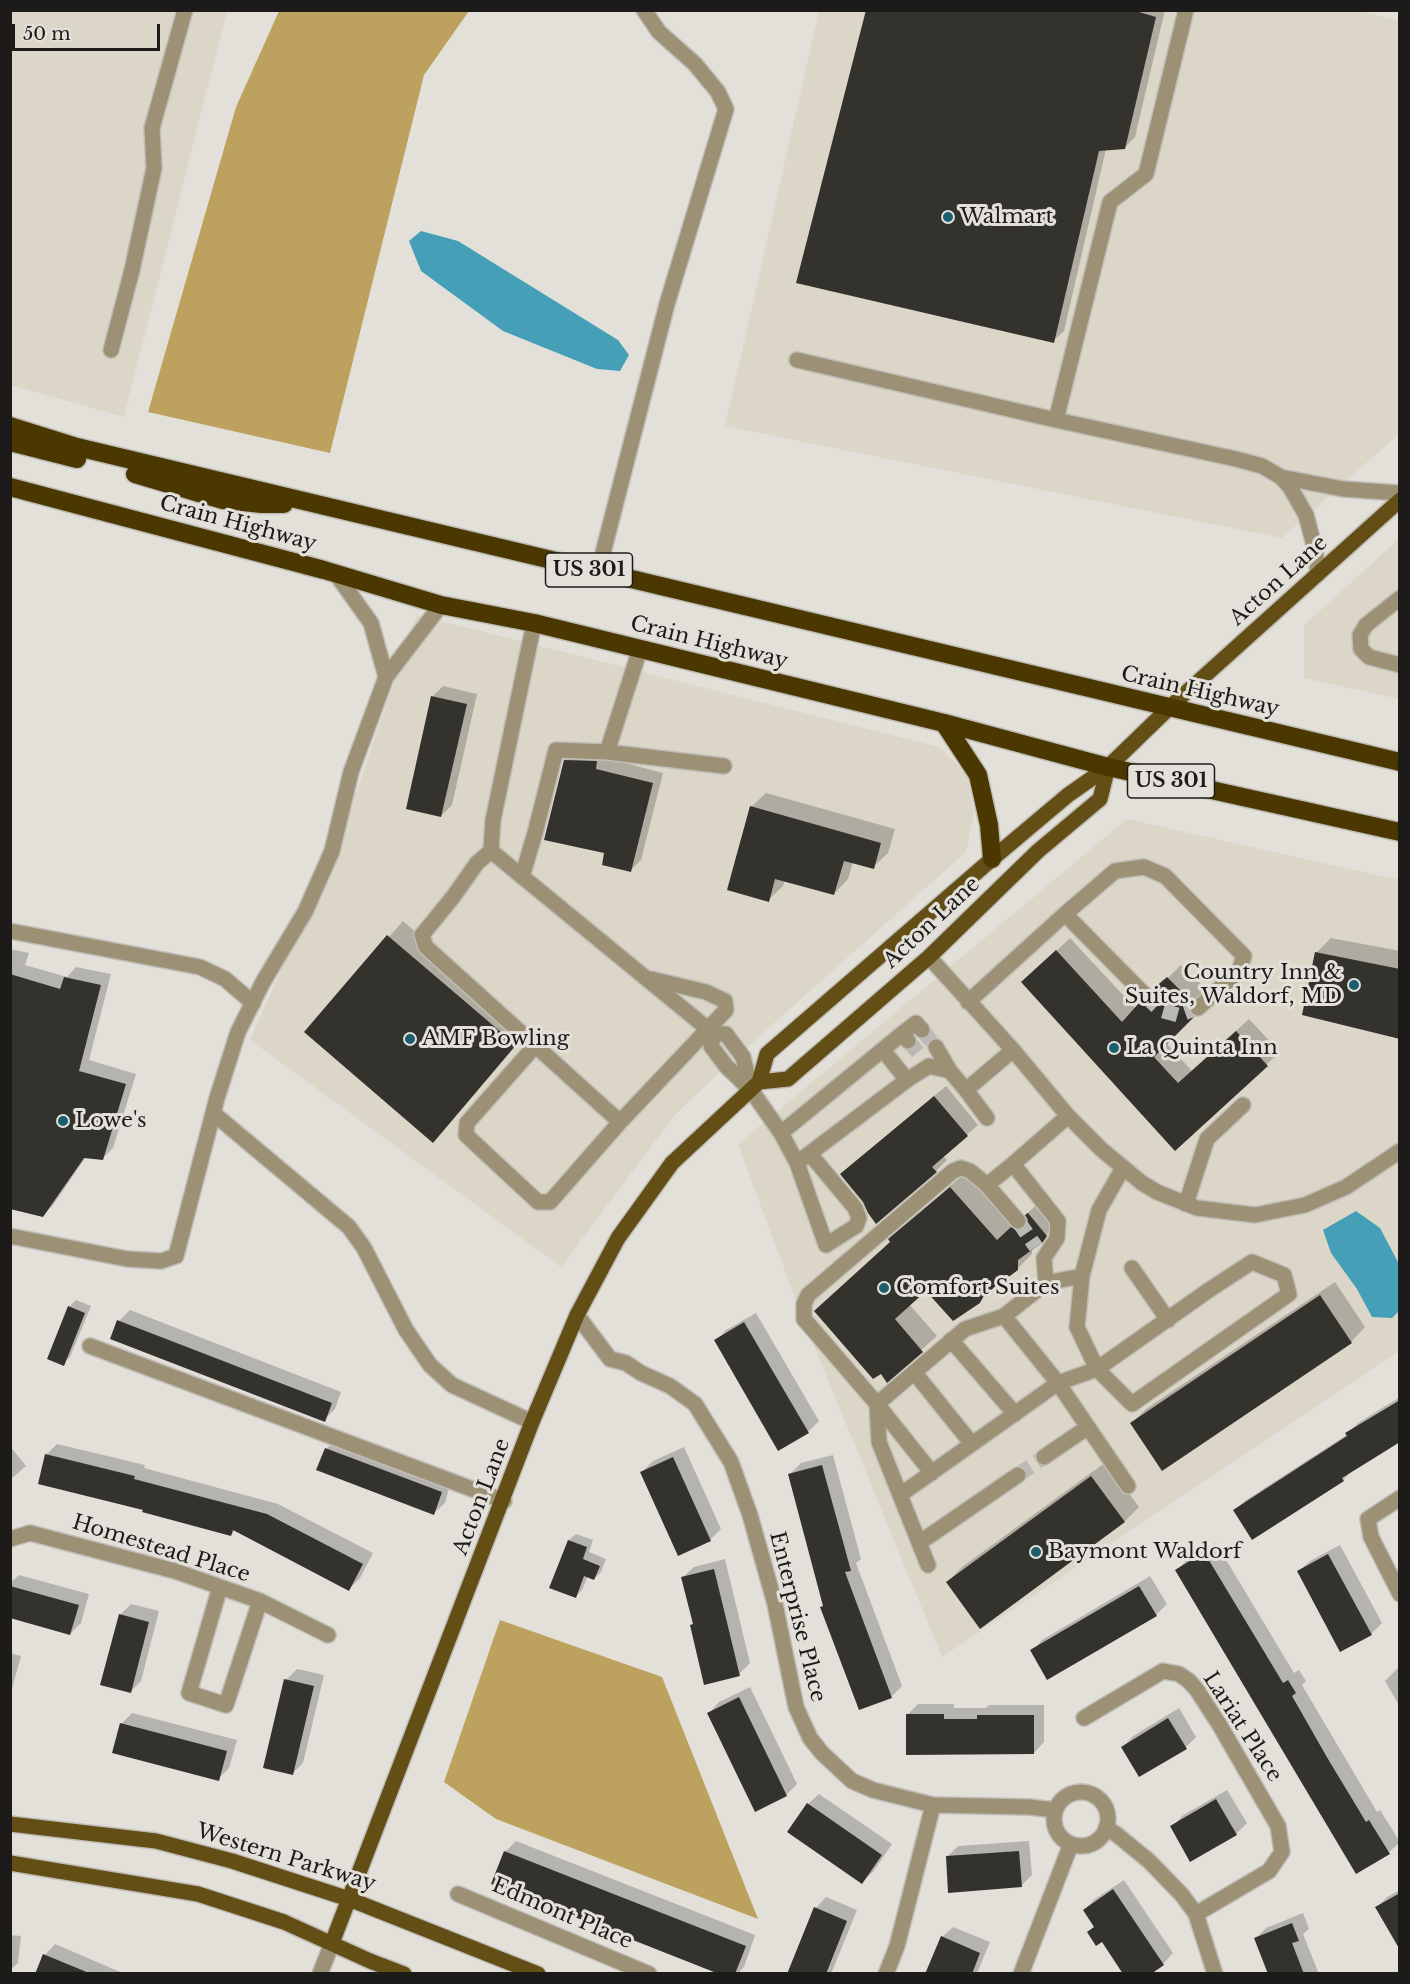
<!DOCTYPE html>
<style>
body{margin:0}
#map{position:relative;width:1410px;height:1984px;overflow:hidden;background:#e3e0da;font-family:"Libre Baskerville",serif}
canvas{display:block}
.frame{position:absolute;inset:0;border:12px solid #1c1b19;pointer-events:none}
.scale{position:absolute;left:12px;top:24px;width:148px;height:27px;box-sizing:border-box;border:3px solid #1c1b19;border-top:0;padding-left:8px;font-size:18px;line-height:21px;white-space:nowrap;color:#1c1b19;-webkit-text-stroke:4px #e3e0da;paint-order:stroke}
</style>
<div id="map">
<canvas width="1410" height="1984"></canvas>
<div class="frame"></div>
<div class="scale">50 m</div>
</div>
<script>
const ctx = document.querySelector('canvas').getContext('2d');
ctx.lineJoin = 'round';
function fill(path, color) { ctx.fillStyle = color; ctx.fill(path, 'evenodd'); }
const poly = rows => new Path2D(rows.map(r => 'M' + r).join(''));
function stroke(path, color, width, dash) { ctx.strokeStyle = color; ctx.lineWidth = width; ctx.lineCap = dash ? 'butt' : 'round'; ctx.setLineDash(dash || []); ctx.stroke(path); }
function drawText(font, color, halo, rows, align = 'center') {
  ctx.font = font + ' "Libre Baskerville",serif'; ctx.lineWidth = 6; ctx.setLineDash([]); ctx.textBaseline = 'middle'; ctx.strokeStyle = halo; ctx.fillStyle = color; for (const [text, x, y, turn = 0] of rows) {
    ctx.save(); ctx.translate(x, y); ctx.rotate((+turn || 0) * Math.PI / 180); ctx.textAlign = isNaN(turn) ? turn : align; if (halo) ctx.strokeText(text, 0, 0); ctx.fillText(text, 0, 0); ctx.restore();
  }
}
fill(poly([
 [1357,10,1399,21,1399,434,1282,538,725,426,819,11],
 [10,11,227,11,124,417,11,385],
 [1399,539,1399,699,1304,678,1304,625],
 [417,615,939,747,967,775,974,813,966,852,726,1066,674,1116,561,1267,250,1040,343,831],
 [1127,819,1399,880,1399,1351,942,1657,801,1314,738,1144]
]), '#dbd6c8');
fill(poly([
 [279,11,469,11,424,75,330,453,148,412,236,107],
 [500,1620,662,1677,758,1919,496,1819,444,1782]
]), '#bda25f');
fill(poly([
 [421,231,458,241,618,340,629,355,620,371,597,369,503,331,421,271,409,241],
 [1356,1211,1380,1228,1399,1264,1399,1311,1392,1318,1372,1317,1357,1289,1331,1253,1323,1230]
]), '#459fb7');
fill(poly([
 [867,10,1165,10,1135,137,1124,148,1106,149,1064,331,1053,341],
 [443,686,477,694,452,805,441,816,432,697],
 [576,750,663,773,641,860,630,871,606,852,565,761],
 [766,793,895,829,888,853,873,867,853,862,848,879,834,894,785,880,783,886,768,900,751,807],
 [403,921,529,1030,447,1126,306,1032],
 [1070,938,1136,1009,1181,965,1204,987,1201,996,1206,1003,1166,1043,1192,1071,1249,1019,1280,1052,1175,1149,1036,970],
 [1331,938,1400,951,1400,1037,1304,1014,1317,952],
 [10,949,29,953,25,965,67,977,76,967,111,974,89,1060,136,1074,113,1148,102,1159,86,1157,53,1205,42,1216,10,1207],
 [946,1086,978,1125,943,1156,947,1160,936,1171,876,1222,864,1201,842,1174],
 [965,1173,1012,1227,1043,1199,1057,1225,1032,1248,1032,1254,1017,1269,994,1287,979,1302,926,1289,909,1304,937,1336,887,1380,890,1239],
 [1335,1282,1365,1327,1351,1342,1132,1423,1146,1409],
 [76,1300,91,1306,70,1357,63,1364,69,1307],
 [130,1310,341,1392,335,1409,324,1420,119,1321],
 [756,1313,819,1421,808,1432,716,1341,726,1330],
 [1400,1397,1400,1440,1355,1468,1343,1480,1253,1538,1235,1511,1246,1500,1348,1434,1358,1423],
 [337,1439,451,1481,445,1503,434,1513,326,1449],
 [57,1444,145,1465,144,1468,278,1504,373,1553,360,1578,349,1589,235,1530,231,1535,46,1455],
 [10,1446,26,1466,10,1480],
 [684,1447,721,1529,710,1540,642,1472,653,1461],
 [833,1455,861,1559,856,1563,902,1686,891,1697,824,1606,790,1474,801,1463],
 [1106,1462,1139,1507,1125,1521,948,1582,962,1567],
 [576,1534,593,1540,589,1552,606,1559,601,1572,594,1579,588,1576,582,1590,575,1597,551,1587,569,1540],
 [1216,1543,1294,1673,1299,1670,1306,1681,1302,1685,1377,1812,1380,1810,1400,1842,1389,1852,1177,1570,1188,1559],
 [1340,1545,1382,1623,1371,1634,1299,1571,1310,1561],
 [725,1559,750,1663,739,1674,691,1625,694,1623,683,1577,694,1567],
 [19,1575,89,1594,81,1623,70,1634,10,1617,10,1583],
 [1150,1576,1167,1604,1156,1615,1032,1651,1042,1640],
 [131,1604,159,1611,141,1681,130,1692,120,1615],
 [10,1653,21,1656,10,1696],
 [1400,1666,1400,1707,1385,1681],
 [297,1669,324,1675,303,1763,292,1774,286,1680],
 [750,1687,797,1784,786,1795,709,1713,719,1702],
 [918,1704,954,1704,954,1708,986,1708,989,1705,1044,1705,1044,1742,1034,1753,907,1715],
 [1179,1708,1196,1737,1186,1747,1123,1747,1133,1736],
 [132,1713,237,1740,229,1768,218,1779,121,1724],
 [1227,1790,1247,1823,1236,1834,1172,1827,1182,1816],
 [819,1794,892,1844,873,1872,862,1882,808,1804],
 [516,1841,755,1935,744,1967,737,1974,723,1974,505,1852],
 [1029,1841,1032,1875,1021,1886,947,1857,958,1846],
 [1124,1880,1173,1953,1163,1964,1102,1940,1088,1932,1095,1926,1084,1910,1095,1899],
 [1400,1890,1400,1948,1377,1908,1387,1897],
 [826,1897,857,1910,831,1974,789,1974,816,1908],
 [1303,1913,1309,1929,1303,1934,1319,1974,1269,1974,1255,1939,1266,1928],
 [953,1927,990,1942,978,1971,975,1974,927,1974,942,1937],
 [10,1935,21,1936,18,1963,10,1970],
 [55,1944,125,1974,37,1974,45,1955]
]), '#0003');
fill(poly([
 [866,10,1132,10,1156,17,1125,149,1099,151,1054,343,796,283],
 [431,696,467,704,441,817,406,809],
 [564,760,597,761,596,769,653,783,631,872,602,865,604,853,544,840],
 [750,806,881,843,874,869,844,861,834,895,775,879,769,902,727,890],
 [387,935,516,1045,433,1143,304,1032],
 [1056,950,1122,1022,1139,1003,1148,1006,1153,1002,1156,994,1153,989,1167,977,1191,1001,1188,1009,1194,1017,1154,1057,1178,1083,1236,1031,1268,1066,1175,1151,1021,982],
 [1315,952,1400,969,1400,1039,1302,1015],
 [10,974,60,989,64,977,101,985,79,1071,126,1084,103,1160,84,1158,43,1217,10,1209],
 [934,1096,968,1136,932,1167,937,1172,876,1224,868,1213,863,1202,840,1174],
 [950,1187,997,1240,1011,1227,1019,1231,1025,1228,1028,1220,1025,1215,1028,1213,1047,1236,1043,1242,1018,1260,1018,1270,984,1295,980,1303,953,1321,926,1291,895,1319,923,1352,887,1383,881,1374,873,1379,814,1311,890,1242,888,1239],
 [1320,1295,1352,1343,1162,1471,1130,1423],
 [68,1306,85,1313,64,1366,47,1359],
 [117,1320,332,1403,325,1422,110,1339],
 [744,1322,809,1433,778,1451,714,1340],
 [1400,1400,1400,1442,1342,1478,1344,1481,1252,1540,1233,1510,1347,1436,1345,1433],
 [325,1448,442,1492,434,1515,316,1470],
 [45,1454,135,1476,134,1479,267,1514,363,1564,349,1591,233,1530,231,1536,142,1512,143,1510,38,1484],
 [673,1457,711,1541,678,1556,640,1472],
 [822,1465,851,1571,845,1572,892,1698,859,1710,820,1607,823,1606,788,1474],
 [1091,1476,1125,1522,980,1629,946,1582],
 [568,1540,587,1547,583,1559,600,1566,594,1580,584,1576,576,1598,549,1588],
 [1204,1552,1283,1683,1288,1680,1296,1693,1292,1696,1328,1759,1366,1822,1369,1820,1390,1854,1356,1874,1175,1570],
 [1328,1554,1372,1635,1340,1652,1297,1571],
 [714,1569,740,1676,704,1685,690,1625,693,1624,681,1577],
 [10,1586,79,1605,70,1635,10,1618],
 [1139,1586,1157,1616,1047,1680,1030,1650],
 [119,1614,149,1622,131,1693,100,1685],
 [284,1679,314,1686,293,1775,263,1768],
 [739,1697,787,1796,755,1812,707,1713],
 [906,1714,944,1714,944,1719,977,1719,977,1715,1034,1715,1034,1754,906,1755],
 [1168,1718,1187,1749,1139,1777,1121,1747],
 [120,1723,227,1751,219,1781,112,1753],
 [1216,1799,1237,1835,1190,1862,1170,1826],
 [807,1803,882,1855,862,1884,787,1832],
 [504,1851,746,1946,735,1974,719,1974,491,1884],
 [1019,1851,1022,1887,948,1893,946,1856],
 [1113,1889,1164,1965,1151,1974,1123,1974,1102,1942,1096,1946,1087,1932,1094,1927,1083,1910],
 [1400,1893,1400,1950,1375,1907],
 [814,1907,847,1921,826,1974,787,1974],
 [1292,1923,1299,1941,1292,1943,1304,1974,1268,1974,1254,1938],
 [941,1936,980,1953,972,1974,925,1974],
 [43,1954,89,1973,89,1974,35,1974]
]), '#34322d');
stroke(poly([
 [1146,996,1160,1010,1178,1015,1198,1008],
 [922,1030,936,1047],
 [908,1041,923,1058],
 [1018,1221,1036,1247],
 [1018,1475,1044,1457]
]), '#bbb9b3', 15, [15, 8]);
const minor = poly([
 [111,350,132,270,154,168,152,128,185,10],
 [797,360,1056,420,1236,459,1262,466,1281,477,1343,489,1400,493],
 [1056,420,1110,202,1146,174,1186,10],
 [1281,477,1290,487,1306,515,1315,549,1318,574],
 [598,572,667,304,726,109,718,92,695,64,659,32,644,10],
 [336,574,371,623,386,677],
 [1400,598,1366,625,1360,635,1361,649,1369,657,1400,665],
 [534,623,493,820,491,851,714,1034,726,1034,743,1057,751,1090],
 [607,752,724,766],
 [491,851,477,863,453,897,422,935,426,947,620,1122,550,1202,538,1202,466,1135,467,1123,535,1046],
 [522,877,535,833,556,750,607,752,640,649],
 [10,931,200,967,225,979,253,1003],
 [929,957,1013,1050,1068,1116,1102,1150,1142,1183,1157,1192,1197,1208,1255,1215,1305,1205,1346,1187,1400,1151],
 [1146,996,1065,914,1115,871,1144,867,1165,876,1244,956,1239,971,1198,1008],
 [968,1002,1065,914],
 [903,1033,916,1023,922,1030],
 [714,1034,711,1046,726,1066,751,1090,781,1133,797,1163,907,1080,929,1066,950,1071,966,1090,1013,1050],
 [936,1047,950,1071],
 [883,1050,907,1080],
 [966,1090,987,1118],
 [213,1113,349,1227,364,1248,406,1330,430,1365,452,1385,532,1422],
 [620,1122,726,1010,725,1001,706,992,651,979],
 [781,1133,903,1033,908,1041],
 [797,1163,826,1245,856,1226,859,1218,855,1208,810,1154],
 [1013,1164,987,1185,1018,1221],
 [1186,1204,1207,1139,1243,1105],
 [10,1236,127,1259,161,1261,176,1256,217,1098,238,1032,263,982,305,912,332,851,351,772,386,677,441,605],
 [1132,1268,1168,1320],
 [1082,1276,1077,1327,1097,1369,1209,1290,1252,1262,1284,1275,1289,1294,1132,1404,1097,1369,1058,1383,900,1495,879,1442,877,1404,965,1329,1004,1316,1046,1283,1082,1276,1099,1210,1123,1168],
 [1046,1283,1044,1258,1057,1238,1058,1221,1013,1164,1068,1116],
 [577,1315,610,1359,626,1363,641,1373,670,1386,695,1404,731,1462,750,1515,775,1604,796,1707,810,1738,822,1753,852,1781,873,1790,933,1805,1029,1807,1055,1810],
 [1004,1316,1058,1383,1128,1486],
 [951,1340,1015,1414],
 [90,1346,504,1501],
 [914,1372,972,1444],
 [1044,1457,1088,1427],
 [932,1473,877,1404,804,1319,804,1304,808,1295,953,1171,961,1168,970,1171,987,1185],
 [900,1495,928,1565],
 [1400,1498,1368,1519,1371,1537,1400,1594],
 [10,1539,30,1533,175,1571,260,1601,328,1635],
 [919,1543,1018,1475],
 [220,1587,189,1693,226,1705,260,1601],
 [1084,1718,1163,1671,1179,1674,1189,1681,1197,1690,1219,1724,1278,1826,1282,1852,1269,1871,1196,1914],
 '1054 1819a27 27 0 1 1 54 0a27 27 0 1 1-54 0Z',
 [1106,1828,1116,1834,1149,1861,1182,1895,1196,1914,1215,1974],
 [458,1894,649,1974],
 [320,1974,332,1943],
 [886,1974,897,1946,933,1805],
 [1021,1974,1071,1844]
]);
const major = poly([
 [759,1082,788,1079,929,957,1038,851,1100,799,1108,767],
 [10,1824,156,1841,232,1861,349,1899,538,1974],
 [10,1863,198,1894,284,1922,370,1961,404,1974],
 [332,1943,532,1422,577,1315,618,1238,672,1163,759,1082,767,1054,992,859,1068,795,1108,767,1170,707,1400,500]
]);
const highway = poly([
 [10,426,77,447,1400,762],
 [10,442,77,459],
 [135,474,223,500,262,504,284,504],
 [10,487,324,570,441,605,534,623,944,723,1108,767,1400,832],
 [944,723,978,775,989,825,992,859]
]);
stroke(minor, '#bfbdb7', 18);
stroke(major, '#bfbdb7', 18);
stroke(highway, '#bfbdb7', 21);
stroke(minor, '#9c9175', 15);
stroke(major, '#634e15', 15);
stroke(highway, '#4b3800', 18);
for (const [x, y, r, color] of [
 [948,217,6,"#195f70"],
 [1354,985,6,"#195f70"],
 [410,1039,6,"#195f70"],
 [1114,1048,6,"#195f70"],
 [63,1121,6,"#195f70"],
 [884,1288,6,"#195f70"],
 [1036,1552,6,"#195f70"]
]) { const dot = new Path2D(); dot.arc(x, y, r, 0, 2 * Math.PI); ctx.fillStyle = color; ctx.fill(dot); stroke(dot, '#e3e0da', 2); }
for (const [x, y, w] of [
 [589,570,87],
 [1171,781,87]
]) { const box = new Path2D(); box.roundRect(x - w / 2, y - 17, w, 34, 4.5); ctx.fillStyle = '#e3e0da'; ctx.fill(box); stroke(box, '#1c1b19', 1.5); }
drawText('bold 20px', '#1c1b19', null, [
 ["US 301",589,570],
 ["US 301",1171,781]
]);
drawText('21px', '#1c1b19', '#e3e0da', [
 ["Walmart",960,217],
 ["Country Inn &",1342,973,"right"],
 ["Suites, Waldorf, MD",1342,997,"right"],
 ["AMF Bowling",422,1039],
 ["La Quinta Inn",1126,1048],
 ["Lowe's",75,1121],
 ["Comfort Suites",896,1288],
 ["Baymont Waldorf",1048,1552]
], 'left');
drawText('21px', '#1c1b19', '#e3e0da', [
 ["Crain Highway",238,524,15],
 ["Acton Lane",1279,581,-42],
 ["Crain Highway",709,643,14],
 ["Crain Highway",1200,692,13],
 ["Acton Lane",932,923,-43],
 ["Acton Lane",482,1497,-69],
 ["Homestead Place",161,1549,17],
 ["Enterprise Place",797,1617,76],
 ["Lariat Place",1242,1727,57],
 ["Western Parkway",286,1858,17],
 ["Edmont Place",562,1914,23]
]);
</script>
